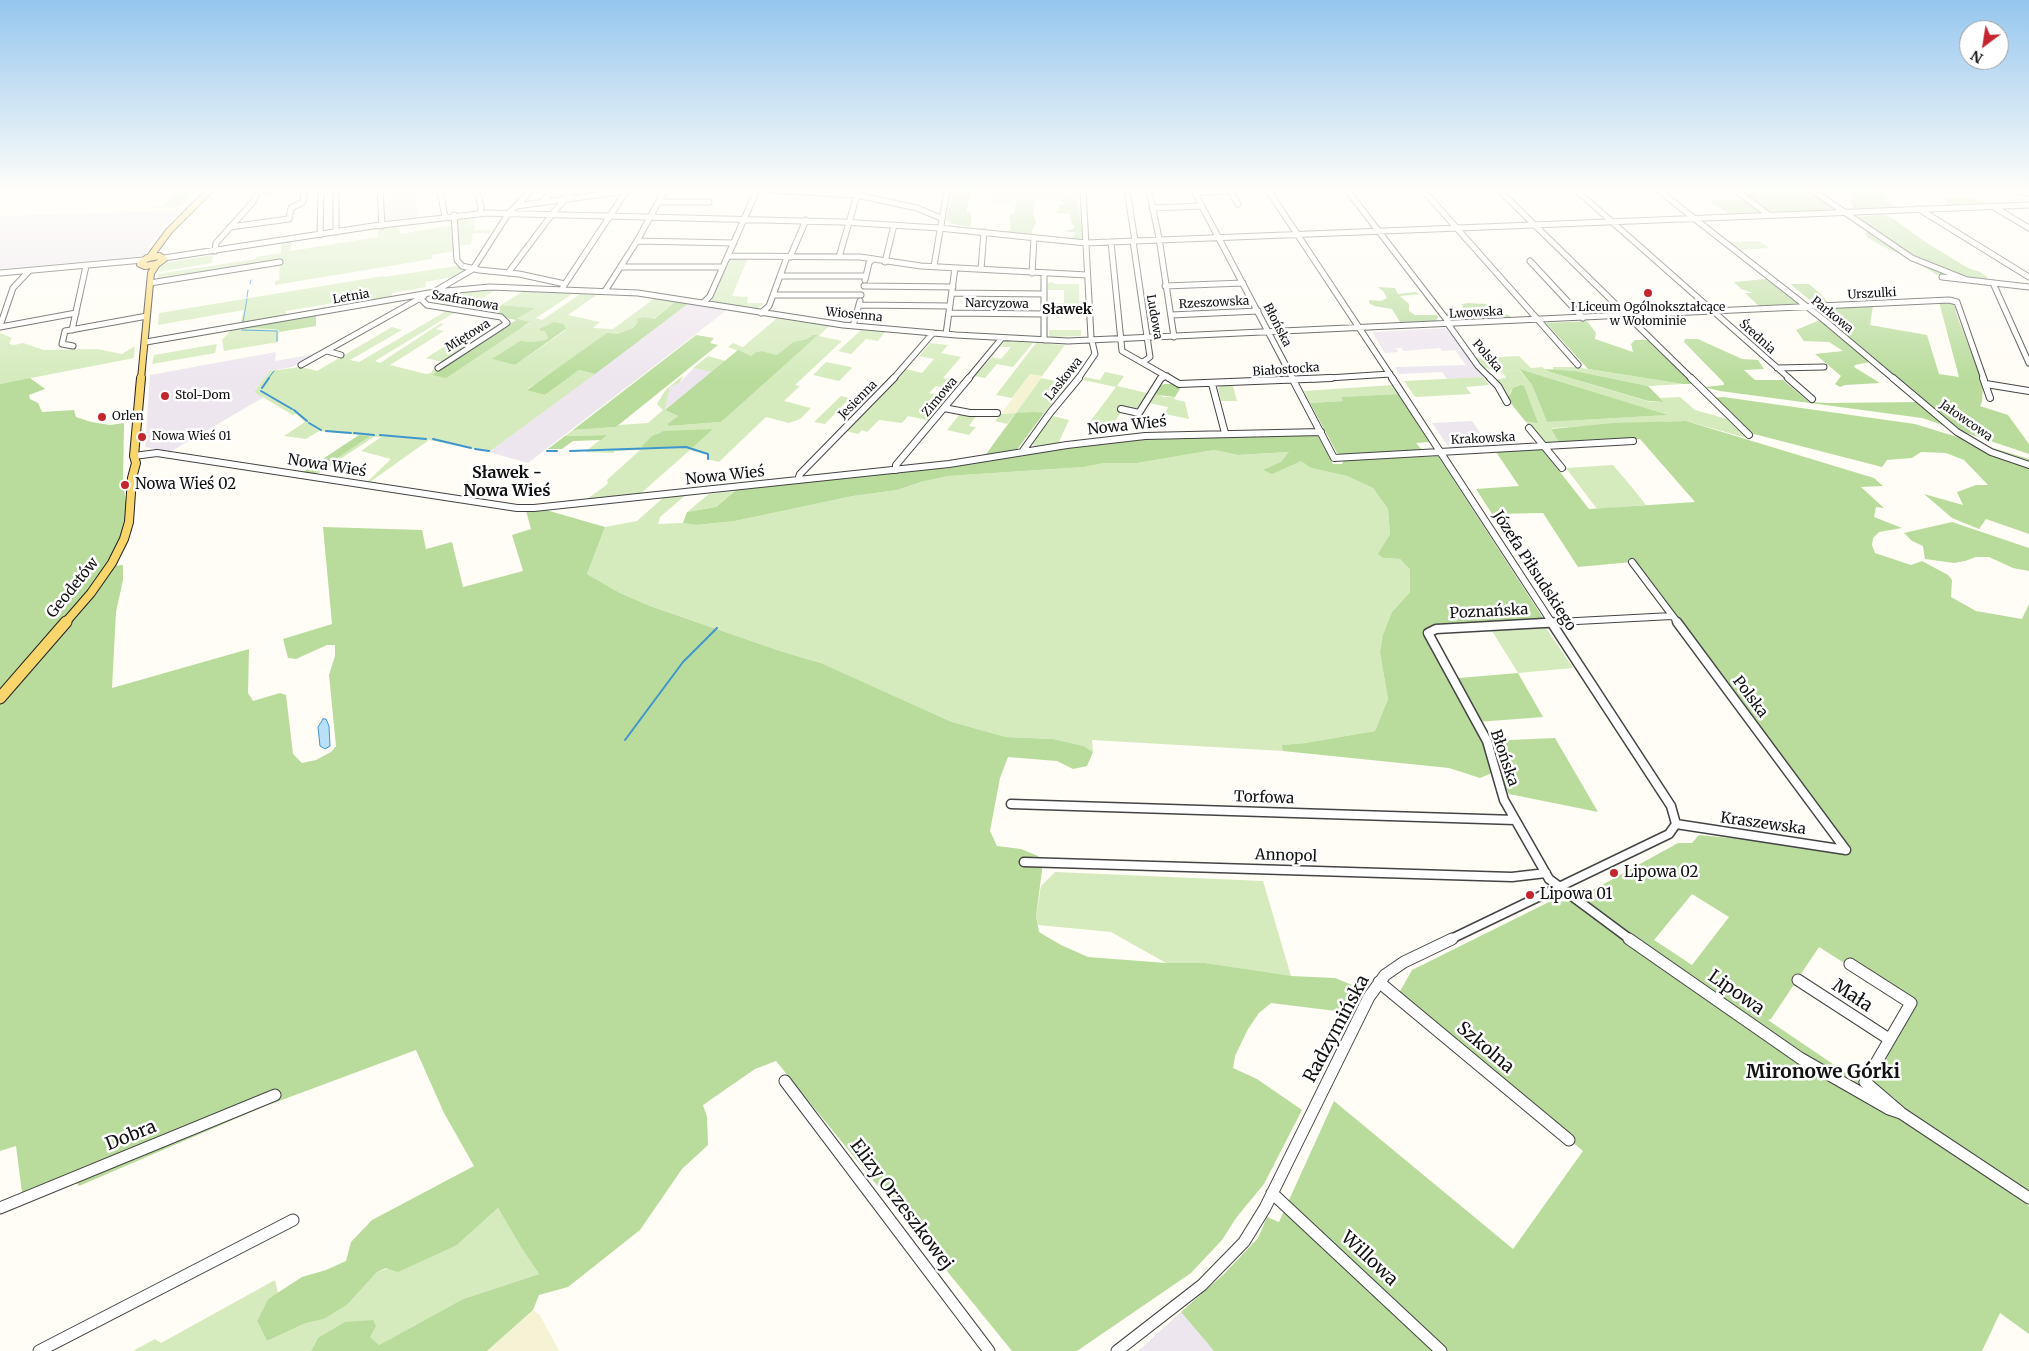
<!DOCTYPE html>
<meta charset="utf-8">
<style>
body{margin:0}
#map{position:relative;width:2029px;height:1351px;overflow:hidden;background:#fffdf5;font-family:Merriweather,serif}
canvas{display:block}
.north{position:absolute;left:1959px;top:20px;width:50px;height:50px;box-sizing:border-box;background:#fff;border:1px solid #a0a0a0;border-radius:50%;rotate:211deg;font-size:14px;font-weight:700;line-height:20px;text-align:center;color:#111}
.north::after{content:'';display:block;margin:auto;width:18px;height:22px;background:#c4262e;clip-path:polygon(50% 0,100% 100%,50% 72%,0 100%)}
</style>
<div id="map">
<canvas width="2029" height="1351"></canvas>
<div class="north">N</div>
</div>
<script>
const ctx = document.querySelector('canvas').getContext('2d');
ctx.lineJoin = 'round';
function fill(path, color) { ctx.fillStyle = color; ctx.fill(path, 'evenodd'); }
const poly = rows => new Path2D(rows.map(r => 'M' + r).join(''));
function stroke(path, color, width, dash) { ctx.strokeStyle = color; ctx.lineWidth = width; ctx.lineCap = dash ? 'butt' : 'round'; ctx.setLineDash(dash || []); ctx.stroke(path); }
function drawText(font, color, halo, rows, align = 'center') {
  ctx.font = font + ' Merriweather,serif'; ctx.lineWidth = 5; ctx.setLineDash([]); ctx.textBaseline = 'middle'; ctx.strokeStyle = halo; ctx.fillStyle = color; for (const [text, x, y, turn = 0] of rows) {
    ctx.save(); ctx.translate(x, y); ctx.rotate((+turn || 0) * Math.PI / 180); ctx.textAlign = isNaN(turn) ? turn : align; if (halo) ctx.strokeText(text, 0, 0); ctx.fillText(text, 0, 0); ctx.restore();
  }
}
fill(poly([
 [993,190,1066,190,1076,192,1077,202,1014,199,1014,203,992,203],
 [414,191,418,216,385,221,384,204,389,203,388,195],
 [173,211,178,214,155,237,144,256,0,269,0,216],
 [689,303,727,310,528,463,489,452],
 [1446,328,1483,377,1447,379,1442,372,1399,374,1395,367,1466,365,1455,350,1442,351,1440,348,1403,351,1401,348,1396,348,1398,352,1385,353,1372,332],
 [276,352,275,361,316,354,292,367,270,371,254,392,264,397,170,452,145,447,150,375],
 [694,368,712,372,665,410,670,387,679,383],
 [1472,421,1490,447,1452,448,1448,446,1432,423],
 [1181,1312,1214,1351,1138,1351]
]), '#eee6ef');
fill(poly([
 [1030,374,1042,376,1016,413,1001,414],
 [533,1310,540,1315,559,1351,487,1351]
]), '#f6f3d4');
fill(poly([
 [180,190,197,190,184,204,177,207,138,208,162,206],
 [475,216,474,230,492,230,490,233,473,233,471,244,459,246,456,217],
 [453,225,454,251,432,255,432,259,275,285,275,281,279,280,280,261,158,280,158,274,256,259,256,257,281,253,281,244,292,243,290,251,378,237,378,230,375,230,399,226,400,234],
 [1759,241,1769,248,1738,250,1729,242],
 [213,255,212,263,159,272,161,266,170,262],
 [731,258,748,258,732,296,748,297,747,303,764,303,757,309,711,302],
 [456,266,468,270,458,276,425,282,426,287,392,293,392,298,340,307,339,302,286,311,286,315,289,316,240,324,244,310,158,325,159,313,383,276,384,277],
 [1053,282,1054,284,1079,284,1080,316,1048,316,1048,303,1064,303,1064,290,1048,290,1048,283],
 [497,289,479,300,465,297,449,307,441,305,467,290],
 [523,291,574,293,536,318,542,320,582,293,598,294,568,315,600,322,593,328,613,329,655,298,676,301,653,319,645,317,637,319,639,322,633,328,617,334,527,389,545,395,579,370,595,374,489,452,429,440,370,482,367,482,391,459,361,451,381,437,374,437,317,474,314,474,369,436,319,431,306,439,284,436,305,422,296,414,293,415,254,392,270,371,301,367,317,371,392,327,402,330,350,360,359,362,448,310,455,311,454,313,375,361,380,363,441,323,444,324,436,329,444,331,390,365,426,374,431,373,434,368,440,370,433,375,530,323,516,320,534,308,501,305],
 [566,330,515,365,493,359,527,341,534,343,545,340,548,338,545,331],
 [777,318,829,326,819,336,842,341,795,385,800,386,784,401,811,408,800,419,789,423,766,417,719,462,707,459,707,455,690,450,639,495,584,501,605,486,608,483,607,480,640,450,615,451,613,453,585,452,606,435,565,436,573,430,616,427,619,425,648,423,663,410,657,404,665,391,669,387,684,375,679,383,670,387,665,410,678,416,667,424,669,426,721,422,807,339,793,342,777,355,762,351,756,352,751,356,728,347,733,343,743,347],
 [713,429,687,446,641,447,658,433],
 [243,328,279,330,278,342,224,351,222,340,224,338,231,330],
 [861,330,885,332,878,341,866,339,851,354,838,351],
 [1049,330,1081,330,1081,336,1052,337,1049,335],
 [0,333,12,338,9,344,14,345,23,343,44,350,97,349,122,354,135,346,134,358,0,384],
 [456,339,473,343,443,362,426,358],
 [1005,341,1033,343,1013,367,997,364,985,378,975,376,992,357,1001,359,1011,347,1000,347],
 [930,343,948,345,941,353,961,357,943,378,964,383,957,391,936,386,929,393,950,398,931,421,908,416,902,423,879,420,867,432,862,430,858,434,846,431,906,369,922,373,934,359,919,356],
 [1036,343,1065,345,1042,376,1030,374,1012,398,996,395],
 [217,344,215,353,152,364,154,355],
 [708,356,726,361,712,372,693,368],
 [1519,356,1531,368,1542,367,1550,372,1650,402,1664,402,1660,398,1680,397,1695,410,1727,419,1747,438,1686,421,1677,421,1552,428,1551,429,1560,444,1543,443,1525,421,1529,420,1511,390,1510,395,1505,396,1493,380,1506,378,1505,376,1503,373,1482,367,1475,358],
 [1519,370,1526,371,1667,415,1547,422,1532,385],
 [826,362,851,367,852,368,839,381,813,375],
 [1553,367,1575,367,1683,384,1648,386,1575,371,1553,370],
 [1105,372,1124,376,1117,386,1147,393,1138,407,1134,410,1119,407,1118,410,1122,411,1106,434,1098,432,1097,428,1086,427,1116,387,1083,380,1085,377,1100,380],
 [1483,377,1489,385,1466,387,1471,394,1415,397,1404,381],
 [1041,378,1069,384,1044,413,1016,413,1007,424,995,421,1001,414,1016,413],
 [1393,385,1398,394,1342,397,1343,401,1310,403,1304,391],
 [1221,386,1233,386,1237,401,1221,401,1218,388],
 [1156,393,1163,397,1175,397,1174,399,1185,402,1189,419,1165,414,1168,407,1149,403],
 [841,396,850,398,825,424,814,422],
 [960,414,977,415,969,426,976,427,969,435,947,430],
 [1053,416,1069,420,1058,444,1035,446,1032,444],
 [1214,450,1238,455,1290,452,1311,468,1347,476,1373,488,1388,509,1390,534,1379,554,1383,558,1400,559,1410,568,1410,592,1392,612,1380,653,1388,699,1375,731,1305,743,1283,745,1283,751,1092,740,1093,752,1084,746,1053,739,1006,737,952,722,821,663,783,652,650,606,620,593,587,574,605,527,637,521,664,497,687,494,660,517,658,524,683,523,696,525,735,521,853,496,897,490,921,482,948,476,1084,467,1104,463,1137,463],
 [1613,465,1630,485,1646,505,1597,509,1566,468],
 [734,491,716,507,687,512,709,494],
 [1546,628,1573,668,1518,673,1492,631],
 [1055,872,1263,881,1291,976,1253,977,1243,969,1205,963,1166,963,1111,932,1038,925,1036,916,1041,886],
 [498,1208,522,1249,539,1274,463,1299,379,1345,369,1337,318,1338,311,1351,133,1351,155,1339,161,1343,275,1280,278,1293,268,1299,257,1321,267,1341,306,1323,324,1319,347,1305,377,1272,457,1245]
]), '#d5ebbd');
fill(poly([
 [954,190,971,190,967,208,967,212,971,213,971,224,969,227,953,224,946,220],
 [1738,190,1806,190,1836,209,1730,215,1710,201,1749,199],
 [1816,190,1877,190,1887,196,1885,201,1897,208,1851,211,1845,209,1853,209,1853,206,1849,201,1852,200,1852,192,1821,194],
 [1944,197,1975,197,1989,205,1948,207,1945,203,1947,201],
 [1066,198,1077,200,1076,205,1079,207,1083,241,1074,240,1072,237,1076,233,1063,231,1073,229,1075,227,1071,222,1070,214,1056,213,1060,208,1058,205,1065,205,1061,201],
 [1016,200,1035,200,1033,213,1036,222,1032,231,1033,236,1003,232,1009,231,1011,226,1009,216,1015,212],
 [1878,215,1889,216,1927,243,1968,268,1980,272,1987,277,1988,280,1937,275,1905,255,1890,250,1868,238,1865,233,1869,231,1857,217],
 [1766,279,1798,303,1799,305,1760,307,1745,293,1753,293,1741,289,1734,282],
 [1790,284,1809,284,1821,294,1829,304,1816,305],
 [1377,287,1395,288,1398,294,1415,292,1421,294,1400,296,1409,304,1409,311,1415,315,1437,315,1438,318,1435,321,1400,322,1392,309,1374,306,1369,303,1369,300,1381,301,1387,298,1383,291],
 [676,301,689,303,595,374,579,370,545,395,527,390,607,333,617,334,633,328,638,322,636,319,645,317,654,319],
 [1939,302,1954,302,1956,313,1983,384,1982,402,1980,406,2008,415,2029,444,2029,454,1922,418,1720,391,1704,387,1724,385,1724,383,1684,342,1685,339,1698,339,1742,359,1758,360,1764,369,1744,370,1755,380,1783,380,1809,402,1828,403,1919,402,1870,362,1855,365,1854,367,1880,383,1845,385,1840,387,1835,384,1841,376,1815,354,1843,351,1829,342,1804,341,1796,330,1820,320,1812,309,1873,306,1870,325,1927,335,1939,374,1959,377],
 [1468,303,1486,304,1494,310,1490,312,1509,315,1511,318,1456,320,1450,319,1446,313,1450,312,1464,312,1462,304],
 [501,305,535,308,517,319,530,322,446,378,432,375,516,320,488,314],
 [316,315,316,326,279,332,279,330,273,329,243,328],
 [1587,321,1596,333,1595,339,1633,352,1631,344,1635,340,1650,340,1692,384,1683,384,1588,369,1546,323],
 [554,322,564,324,566,329,515,365,492,359,520,341,534,342,545,340,548,338,545,331,541,331,539,329],
 [696,335,714,338,710,343,718,345,616,427,573,430],
 [813,335,818,335,721,422,669,426,667,424,678,416,665,410,738,350,751,356,756,352,762,351,777,355,793,342,807,339],
 [1519,369,1526,371,1668,415,1547,422,1532,385],
 [1545,369,1575,371,1648,386,1664,402,1648,401,1550,372],
 [30,378,45,389,29,395,30,399,38,403,42,412,74,410,76,417,91,422,110,425,124,423,123,483,129,522,111,566,123,565,123,580,116,612,112,688,249,649,248,693,253,701,280,693,286,695,293,754,302,763,316,760,331,752,336,746,329,675,335,656,335,645,327,645,296,659,288,658,283,639,332,624,323,527,422,530,426,549,452,542,463,587,523,571,512,535,531,529,526,511,546,510,605,527,587,574,620,593,650,606,783,652,821,663,952,722,1006,737,1053,739,1084,746,1093,752,1087,766,1073,769,1057,761,1008,757,1000,778,990,831,997,846,1021,849,1038,856,1043,863,1036,916,1039,932,1061,945,1088,957,1166,963,1205,963,1291,976,1335,978,1357,987,1357,994,1344,1012,1271,1003,1259,1013,1248,1029,1235,1056,1233,1068,1257,1079,1302,1110,1264,1184,1236,1218,1222,1240,1191,1273,1077,1351,1012,1351,776,1061,755,1069,703,1105,707,1117,708,1145,682,1169,640,1230,568,1287,539,1295,533,1310,487,1351,311,1351,318,1338,345,1322,373,1320,376,1326,370,1337,379,1345,463,1299,539,1274,522,1249,498,1208,457,1245,398,1272,386,1268,377,1272,347,1305,324,1319,306,1323,267,1341,257,1321,268,1299,302,1277,326,1270,346,1261,351,1242,372,1220,474,1166,444,1113,416,1050,263,1107,79,1186,69,1174,22,1193,16,1146,0,1151,0,384],
 [1165,384,1172,384,1181,387,1175,397,1158,395,1156,393,1161,385],
 [1521,385,1524,386,1538,423,1525,421,1505,396,1510,395,1513,388],
 [1398,394,1429,442,1416,443,1422,450,1342,455,1337,453,1310,403,1343,401,1341,397],
 [1723,397,1915,424,2029,459,2029,534,1986,519,1979,529,1952,518,1924,494,1963,505,1957,492,1976,485,1988,485,1964,460,1946,453,1921,452,1912,458,1887,460,1882,467,1750,433,1714,398],
 [1035,412,1044,413,1016,451,984,457,1016,413],
 [1686,421,1874,478,1883,486,1861,487,1884,508,1876,507,1874,517,1902,528,1879,532,1873,538,1872,545,1875,553,1911,565,1922,561,1948,575,1952,580,1951,597,1976,611,2022,619,2029,604,2029,1193,1900,1106,1894,1098,1870,1082,1914,1007,1819,947,1771,1019,1768,1020,1880,1096,1842,1080,1585,904,1580,897,1678,843,1692,843,1699,835,1845,849,1632,562,1578,567,1543,513,1492,514,1476,489,1519,486,1496,452,1542,449,1589,509,1695,502,1640,439,1560,444,1551,429,1614,423],
 [1692,894,1729,917,1692,965,1654,940],
 [713,429,693,447,641,447,652,436,664,431],
 [1268,434,1318,436,1333,464,1342,464,1344,460,1438,456,1543,618,1541,622,1433,628,1426,635,1447,679,1518,673,1543,717,1477,722,1487,741,1555,738,1598,812,1509,794,1489,754,1492,773,1480,778,1449,768,1283,751,1282,745,1305,743,1375,731,1388,699,1380,653,1383,635,1392,612,1410,592,1410,569,1400,559,1383,558,1378,554,1390,534,1388,509,1373,488,1347,476,1311,468,1301,461,1272,474,1263,470,1281,462,1289,452,1238,455,1214,450,1137,463,1104,463,1084,467,948,476,921,482,897,490,853,496,735,521,696,525,683,523,687,512,716,507,737,489,1153,436],
 [359,435,370,436,314,474,303,472],
 [607,435,601,440,573,441,562,449,548,449,565,436],
 [1952,522,2029,548,2029,571,2013,568,1989,557,1976,557,1965,561,1954,563,1925,559,1923,546,1912,541,1904,533],
 [1573,901,1838,1085,1908,1123,2029,1206,2029,1334,2000,1313,1982,1351,1214,1351,1181,1312,1224,1274,1258,1238,1267,1217,1279,1222,1334,1101,1513,1249,1583,1151,1398,995,1412,970,1549,902]
]), '#b9dc9c');
const water = poly([
 [323,719,326,719,329,726,330,746,325,749,320,746,318,727,323,719]
]);
fill(water, '#b9e0f7');
stroke(water, '#3f96cf', 1);
stroke(poly([
 [250,284,251,280],
 [247,297,248,290],
 [243,322,247,299],
 [242,330,277,331,277,341],
 [268,379,274,371]
]), '#3f96cf', 1);
stroke(poly([
 [262,388,269,378],
 [261,391,292,409],
 [294,410,307,421],
 [309,423,321,430],
 [326,431,351,433],
 [354,433,374,435],
 [380,435,426,439],
 [433,439,471,448],
 [475,449,489,451],
 [547,451,557,451],
 [570,451,686,447,708,454,708,459],
 [625,740,683,662,717,628]
]), '#3f96cf', 2);
const minorFar3 = poly([
 [336,190,336,232],
 [380,190,382,226],
 [440,190,445,217],
 [477,190,481,207,480,213],
 [771,190,857,195,917,208,941,218],
 [1127,190,1135,241],
 [1149,190,1159,238,1174,337],
 [1268,190,1393,379],
 [1347,190,1450,324],
 [1423,190,1578,365],
 [1499,190,1692,379],
 [1576,190,1790,379],
 [1658,190,1824,320,1894,379],
 [1735,190,1769,215],
 [1812,190,1912,258,1967,280],
 [2012,190,2029,193],
 [259,192,271,190],
 [659,202,709,202],
 [541,203,553,190],
 [1238,204,1230,191,1195,193,1293,379],
 [516,206,633,190],
 [1992,206,2029,228],
 [1152,208,1201,206],
 [1919,209,2029,277],
 [454,215,457,260,462,266,479,270,519,274,565,284],
 [230,227,289,219,291,208,303,202,304,190],
 [320,235,321,190],
 [637,241,734,243],
 [1133,241,1150,357,1143,362],
 [1111,242,1122,351,1171,379],
 [215,251,216,243,253,202,259,190],
 [728,256,860,257,921,266,1087,275],
 [790,257,806,220],
 [839,257,857,195],
 [164,258,373,226,487,213,842,222,939,228,1086,243,2029,205],
 [1530,261,1583,318],
 [885,262,894,225],
 [934,266,947,190],
 [621,267,723,267],
 [981,269,984,232],
 [0,273,143,260],
 [508,273,553,213,573,190],
 [1032,273,1034,238],
 [1044,274,1044,340],
 [780,276,866,276],
 [1942,277,2029,287],
 [865,280,869,263,873,259],
 [150,283,280,262],
 [1993,283,2029,363],
 [864,286,953,287],
 [1165,286,1243,283],
 [563,287,627,190],
 [437,290,473,269,508,214,532,190],
 [605,291,637,241,665,190],
 [953,293,1043,294],
 [774,295,861,295],
 [420,298,427,305,501,317,507,323,438,368],
 [703,303,710,296,757,190],
 [859,305,950,306],
 [761,313,769,306,787,257],
 [950,313,1044,314],
 [1171,315,1258,311],
 [1448,324,1478,366,1491,379],
 [0,326,13,288,29,271],
 [853,326,860,301],
 [0,327,76,313],
 [72,330,86,266],
 [946,334,955,268],
 [146,342,435,292,490,287,638,293,843,325,956,335,1068,341,1949,300,1957,302,1984,379],
 [73,346,62,344,65,331,147,316],
 [327,351,341,355],
 [301,365,424,296],
 [1777,368,1824,367],
 [893,379,933,333],
 [968,379,1002,338],
 [1078,379,1095,354,1091,337,1083,190],
 [1160,379,1167,376],
 [1313,379,1390,374]
]);
const minorFar2 = poly([
 [1169,378,1179,384,1331,378],
 [1292,378,1334,458,1633,441],
 [1392,378,1552,623],
 [1490,378,1498,386,1507,402],
 [1691,378,1749,435],
 [1788,378,1812,399],
 [1893,378,1957,432,1991,452,2029,465],
 [1983,378,1990,398],
 [1212,384,1225,433],
 [1986,384,2029,391],
 [944,408,970,413,997,413],
 [1121,409,1139,413,1161,378],
 [1529,428,1562,468],
 [1022,452,1050,413,1079,378],
 [134,456,157,453,517,508,534,508,949,464,1067,445,1145,436,1321,432],
 [896,470,896,465,969,378],
 [798,480,800,474,894,378],
 [1632,562,1678,623],
 [1539,623,1672,616]
]);
const minorFar1 = poly([
 [1562,622,1436,629,1428,633,1487,741,1504,800,1549,879,1631,940],
 [1677,622,1846,850],
 [1011,804,1515,820],
 [1676,824,1846,850],
 [1024,862,1512,877,1546,873],
 [1449,940,1669,834,1676,824,1671,806,1551,622]
]);
const minor = poly([
 [1629,939,1800,1058,1889,1109,1901,1113,2029,1198],
 [1850,964,1911,1003,1865,1082,1900,1112],
 [1798,980,1889,1039],
 [1379,982,1569,1140],
 [785,1081,989,1351],
 [1272,1193,1441,1351],
 [0,1208,275,1095],
 [39,1351,293,1220],
 [1117,1351,1202,1285,1244,1242,1265,1208,1369,997,1385,975,1404,962,1452,939]
]);
const majorFar2 = poly([
 [159,256,164,259,157,264,145,266,140,264,147,258,159,256],
 [149,258,169,231,210,190],
 [141,379,151,273,157,264]
]);
const majorFar1 = poly([
 [65,623,91,593,112,563,124,539,129,522,132,478,136,463,134,456,141,378]
]);
const major = poly([
 [0,698,66,622]
]);
stroke(minorFar3, '#444', 7);
stroke(minorFar2, '#444', 8);
stroke(minorFar1, '#444', 11);
stroke(minor, '#444', 13);
stroke(majorFar2, '#222', 8);
stroke(majorFar1, '#222', 10);
stroke(major, '#222', 13);
stroke(minorFar3, '#fff', 5);
stroke(minorFar2, '#fff', 6);
stroke(minorFar1, '#fff', 8);
stroke(minor, '#fff', 11);
stroke(majorFar2, '#f9d66b', 6);
stroke(majorFar1, '#f9d66b', 8);
stroke(major, '#f9d66b', 11);
const sky = ctx.createLinearGradient(0, 0, 0, 380);
sky.addColorStop(0, '#95c6ee');
sky.addColorStop(0.5, '#fffefa');
sky.addColorStop(1, '#fffefa00');
ctx.fillStyle = sky;
ctx.fillRect(0, 0, 2029, 380);
for (const [x, y, r, color] of [
 [1648,293,5,"#c4262e"],
 [165,396,5,"#c4262e"],
 [102,417,5,"#c4262e"],
 [142,437,5,"#c4262e"],
 [125,485,5,"#c4262e"],
 [1614,873,5,"#c4262e"],
 [1530,895,5,"#c4262e"]
]) { const dot = new Path2D(); dot.arc(x, y, r, 0, 2 * Math.PI); ctx.fillStyle = color; ctx.fill(dot); stroke(dot, '#fff', 2); }
drawText('12px', '#111', '#fff', [
 ["Urszulki",1872,294,-3],
 ["Letnia",351,297,-10],
 ["Szafranowa",465,301,10],
 ["Rzeszowska",1214,303,-3],
 ["Narcyzowa",997,304,1],
 ["Lwowska",1476,313,-3],
 ["Wiosenna",854,315,6],
 ["Parkowa",1832,315,39],
 ["Ludowa",1154,317,80],
 ["Błońska",1277,325,63],
 ["Miętowa",468,336,-32],
 ["Średnia",1757,337,42],
 ["Polska",1487,356,49],
 ["Białostocka",1286,370,-4],
 ["Laskowa",1064,379,-51],
 ["Zimowa",940,397,-50],
 ["Jesienna",858,400,-45],
 ["Jałowcowa",1966,421,35],
 ["Krakowska",1483,439,-3]
]);
drawText('12px', '#111', '#fff', [
 ["I Liceum Ogólnokształcące",1648,308,"center"],
 ["w Wołominie",1648,322,"center"],
 ["Stol-Dom",175,396],
 ["Orlen",112,417],
 ["Nowa Wieś 01",152,437]
], 'left');
drawText('bold 14px', '#111', '#fff', [
 ["Sławek",1067,310]
]);
drawText('15px', '#111', '#fff', [
 ["Nowa Wieś",1127,426,-6],
 ["Nowa Wieś",327,466,9],
 ["Nowa Wieś",725,476,-6],
 ["Józefa Piłsudskiego",1534,571,57],
 ["Geodetów",73,588,-51],
 ["Poznańska",1489,612,-3],
 ["Polska",1750,697,53],
 ["Błońska",1504,758,71],
 ["Torfowa",1264,798,2],
 ["Kraszewska",1763,824,8],
 ["Annopol",1286,856,2]
]);
drawText('15px', '#111', '#fff', [
 ["Nowa Wieś 02",135,485],
 ["Lipowa 02",1624,873],
 ["Lipowa 01",1540,895]
], 'left');
drawText('bold 16px', '#111', '#fff', [
 ["Sławek -",507,473],
 ["Nowa Wieś",507,491]
]);
drawText('18px', '#111', '#fff', [
 ["Lipowa",1736,993,35],
 ["Mała",1852,996,33],
 ["Radzymińska",1337,1029,-62],
 ["Szkolna",1485,1048,40],
 ["Dobra",131,1136,-22],
 ["Elizy Orzeszkowej",901,1205,53],
 ["Willowa",1369,1259,43]
]);
drawText('bold 19px', '#111', '#fff', [
 ["Mironowe Górki",1823,1073]
]);
</script>
